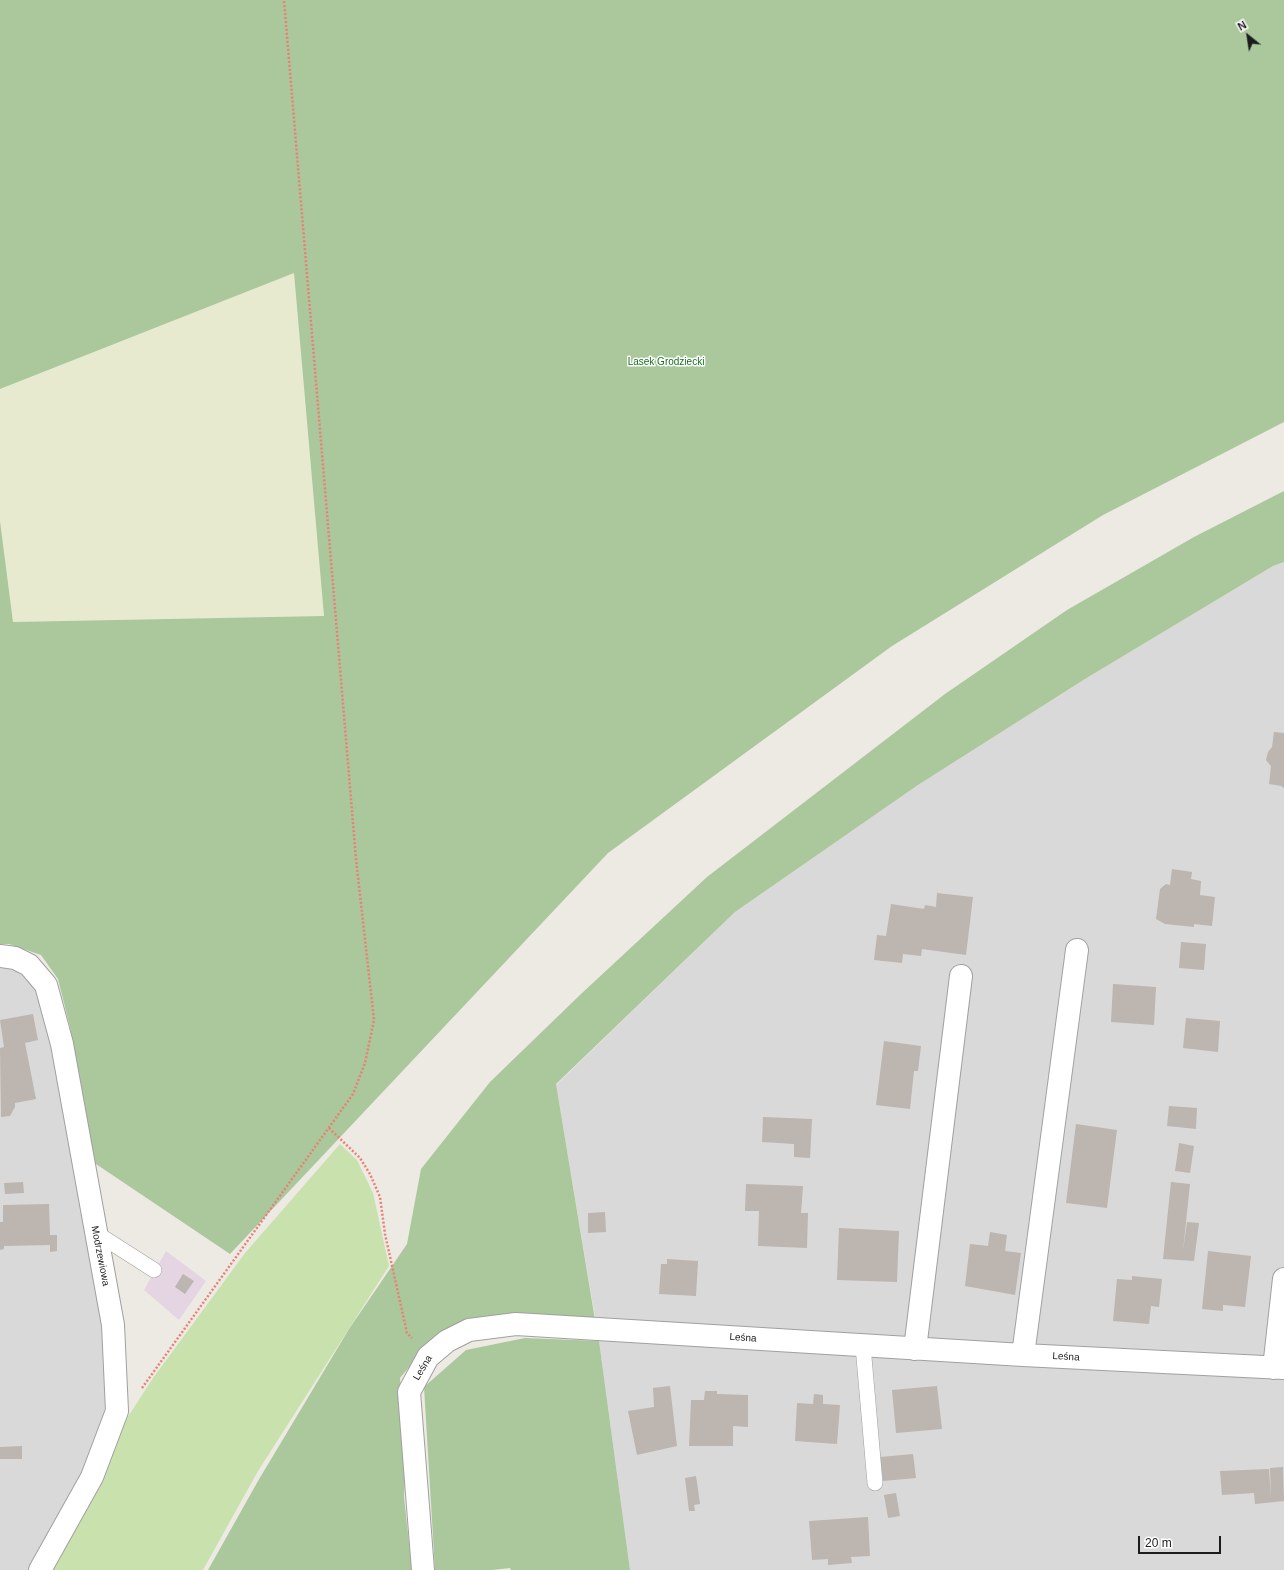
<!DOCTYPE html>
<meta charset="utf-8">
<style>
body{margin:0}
#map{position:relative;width:1284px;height:1570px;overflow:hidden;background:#ede9e3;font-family:Arial,sans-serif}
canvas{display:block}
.north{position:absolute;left:1228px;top:16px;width:40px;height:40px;-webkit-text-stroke:3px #fff;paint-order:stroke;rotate:330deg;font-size:11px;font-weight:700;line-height:16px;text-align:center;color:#1c1c1c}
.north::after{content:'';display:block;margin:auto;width:14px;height:18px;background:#1c1c1c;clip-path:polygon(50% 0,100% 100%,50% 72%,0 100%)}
.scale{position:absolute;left:1138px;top:1536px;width:83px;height:18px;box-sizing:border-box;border:2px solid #1c1c1c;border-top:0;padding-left:5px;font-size:12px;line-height:14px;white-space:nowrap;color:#1c1c1c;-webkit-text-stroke:3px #fff;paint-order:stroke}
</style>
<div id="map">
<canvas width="1284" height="1570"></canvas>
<div class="north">N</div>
<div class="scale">20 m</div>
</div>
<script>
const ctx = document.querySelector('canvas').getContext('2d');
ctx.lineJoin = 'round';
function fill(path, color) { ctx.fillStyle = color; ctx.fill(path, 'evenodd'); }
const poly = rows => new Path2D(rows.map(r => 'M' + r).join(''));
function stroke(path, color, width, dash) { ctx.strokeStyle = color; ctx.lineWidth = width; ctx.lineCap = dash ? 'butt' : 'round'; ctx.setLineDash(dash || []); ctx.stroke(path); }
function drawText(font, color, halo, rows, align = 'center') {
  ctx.font = font + ' Arial,sans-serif'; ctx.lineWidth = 3; ctx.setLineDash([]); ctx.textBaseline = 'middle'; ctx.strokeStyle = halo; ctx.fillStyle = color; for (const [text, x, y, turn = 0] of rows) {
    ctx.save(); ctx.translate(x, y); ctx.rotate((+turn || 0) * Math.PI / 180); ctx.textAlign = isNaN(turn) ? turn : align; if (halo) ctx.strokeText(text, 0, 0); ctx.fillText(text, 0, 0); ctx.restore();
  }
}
fill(poly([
 [1284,562,1284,1570,630,1570,599,1341,556,1085,735,912,918,785,1085,679,1273,566],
 [0,965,13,967,30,976,40,989,107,1352,107,1391,103,1425,94,1451,29,1570,0,1570]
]), '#dad9d9');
fill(poly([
 [166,1251,206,1281,179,1320,144,1290]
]), '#e5d5e2');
fill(poly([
 [294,272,324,617,13,622,0,521,0,389]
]), '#e8ead0');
fill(poly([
 [340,1144,357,1160,373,1193,389,1266,258,1471,203,1570,52,1570,122,1426,153,1378,245,1253]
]), '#c9e2ad');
fill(poly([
 [0,0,1284,0,1284,422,1103,515,892,646,608,853,230,1254,93,1162,70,1027,58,979,41,955,9,944,0,944,0,521,13,622,324,616,294,273,0,389],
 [1284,491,1284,562,1273,566,1085,679,918,785,735,912,556,1084,595,1320,431,1341,400,1378,405,1474,404,1497,412,1570,208,1570,258,1481,349,1329,407,1244,421,1169,490,1082,581,994,707,877,945,694,1067,610,1194,537],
 [525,1338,599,1341,630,1570,511,1570,510,1568,492,1570,435,1570,424,1387,466,1350]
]), '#aac89c');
fill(poly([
 [1274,732,1284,733,1284,788,1282,787,1282,786,1269,784,1271,766,1266,760,1268,752,1272,747],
 [1172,869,1192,872,1191,879,1201,881,1200,895,1215,897,1212,926,1194,924,1194,927,1165,924,1156,919,1160,889,1166,884,1170,885],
 [937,893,973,897,966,955,922,949,921,956,903,954,902,963,874,960,877,935,886,936,891,904,924,909,925,905,936,907],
 [1181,942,1206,944,1204,970,1179,968],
 [1113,984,1156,987,1154,1025,1111,1022],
 [33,1014,38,1040,25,1043,36,1099,15,1103,15,1107,10,1116,1,1117,0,1048,4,1047,0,1020],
 [1186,1018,1220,1021,1218,1052,1183,1048],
 [884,1041,921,1046,918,1071,914,1071,910,1109,876,1105],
 [1169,1106,1197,1108,1196,1129,1167,1126],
 [763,1117,812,1119,810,1158,794,1157,794,1144,762,1142],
 [1076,1124,1117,1130,1107,1208,1066,1203],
 [1179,1143,1194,1146,1190,1173,1175,1171],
 [23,1182,24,1193,5,1194,4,1183],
 [1171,1182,1190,1184,1183,1251,1187,1222,1199,1223,1194,1261,1163,1259],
 [746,1184,803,1186,801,1213,808,1213,807,1248,758,1246,759,1211,745,1211],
 [49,1204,50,1235,57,1235,57,1251,50,1252,50,1245,4,1246,4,1249,0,1250,0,1222,3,1222,3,1205],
 [605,1212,606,1232,588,1233,588,1213],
 [839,1228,899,1231,897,1282,837,1280],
 [990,1232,1007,1235,1005,1251,1021,1253,1015,1295,965,1286,970,1244,988,1246],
 [1208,1251,1251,1256,1245,1307,1223,1305,1223,1311,1202,1309],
 [667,1259,698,1261,696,1296,659,1294,661,1264,667,1264],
 [183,1274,194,1281,185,1294,175,1287],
 [1132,1276,1162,1279,1159,1307,1151,1306,1149,1324,1113,1321,1117,1279,1132,1280],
 [670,1386,677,1446,637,1455,628,1411,654,1407,653,1388],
 [937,1386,942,1429,896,1433,892,1390],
 [705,1391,717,1391,717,1394,748,1395,748,1427,733,1426,733,1446,689,1446,691,1400,704,1400],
 [814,1394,823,1395,823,1404,840,1405,837,1444,795,1441,797,1403,813,1404],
 [22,1446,22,1459,0,1459,0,1447],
 [913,1454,916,1478,883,1481,880,1457],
 [1283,1467,1284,1501,1255,1504,1254,1493,1222,1495,1220,1471,1269,1469,1271,1499,1270,1468],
 [696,1476,700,1504,694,1505,695,1511,689,1511,685,1478],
 [896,1493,900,1516,888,1518,884,1495],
 [868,1517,870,1556,851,1557,852,1563,828,1565,828,1559,812,1560,809,1521]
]), '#bcb5b0');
const service = poly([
 [96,1233,154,1270],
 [863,1346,875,1483]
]);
const minor = poly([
 [0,956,15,958,29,965,46,985,62,1044,113,1325,117,1411,92,1477,40,1570],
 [915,1349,961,976],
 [1023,1355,1077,950],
 [1274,1368,1284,1279],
 [423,1570,409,1392,428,1357,447,1341,469,1330,516,1324,1023,1355,1284,1368]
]);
stroke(service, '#a0a0a0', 16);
stroke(minor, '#a0a0a0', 24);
stroke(poly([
 [329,1128,360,1158,370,1174,380,1197,385,1234,407,1333,412,1338],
 [142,1388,353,1094,365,1063,374,1020,356,859,284,0]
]), '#eb7f75', 2.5, [2, 2]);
stroke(service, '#fff', 15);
stroke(minor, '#fff', 22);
drawText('10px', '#166f1b', '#fff', [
 ["Lasek Grodziecki",666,362]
]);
drawText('10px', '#1c1c1c', '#fff', [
 ["Modrzewiowa",100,1256,79],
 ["Leśna",743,1338,4],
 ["Leśna",1066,1357,3],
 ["Leśna",423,1368,-59]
]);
</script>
